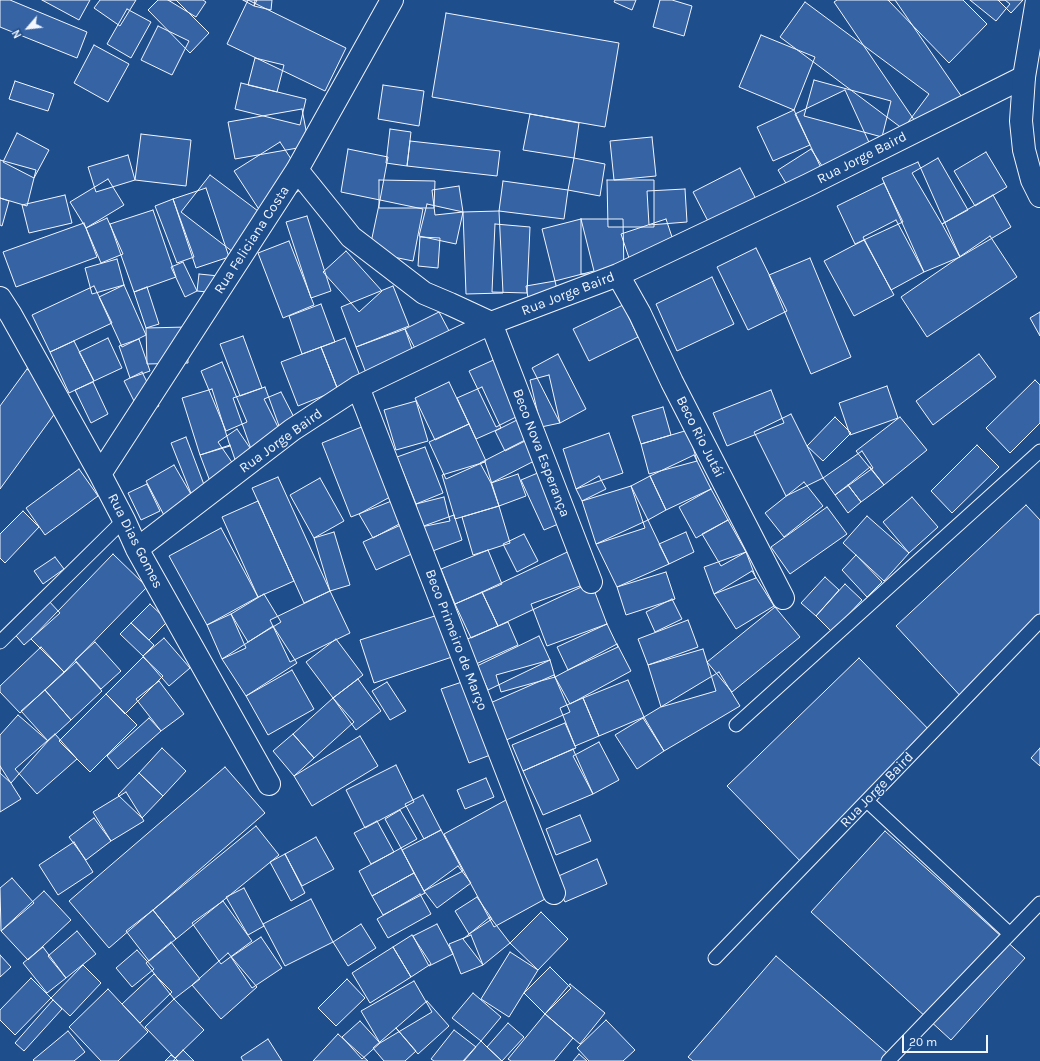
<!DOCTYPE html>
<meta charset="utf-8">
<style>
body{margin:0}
#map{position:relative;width:1040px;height:1061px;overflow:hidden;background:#1f4e8c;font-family:Karla,sans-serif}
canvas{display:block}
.north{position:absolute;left:8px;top:8px;width:40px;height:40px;-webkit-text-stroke:3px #1f4e8c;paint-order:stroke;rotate:242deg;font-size:11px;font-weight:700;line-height:16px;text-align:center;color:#f2f6ff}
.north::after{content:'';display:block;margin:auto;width:14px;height:18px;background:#f2f6ff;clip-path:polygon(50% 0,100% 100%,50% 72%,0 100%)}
.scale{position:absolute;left:902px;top:1035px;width:86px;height:18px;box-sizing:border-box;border:2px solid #f2f6ff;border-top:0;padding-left:5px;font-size:12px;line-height:14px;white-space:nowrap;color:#f2f6ff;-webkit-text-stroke:3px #1f4e8c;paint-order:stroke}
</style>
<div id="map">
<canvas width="1040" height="1061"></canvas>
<div class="north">N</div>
<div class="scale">20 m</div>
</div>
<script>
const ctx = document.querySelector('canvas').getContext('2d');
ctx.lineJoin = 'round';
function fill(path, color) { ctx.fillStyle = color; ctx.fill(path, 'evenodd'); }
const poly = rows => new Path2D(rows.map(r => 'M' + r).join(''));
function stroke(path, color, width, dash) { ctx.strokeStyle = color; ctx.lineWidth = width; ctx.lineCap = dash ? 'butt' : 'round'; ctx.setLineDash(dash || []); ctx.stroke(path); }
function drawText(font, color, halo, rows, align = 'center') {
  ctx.font = font + ' Karla,sans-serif'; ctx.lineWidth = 3; ctx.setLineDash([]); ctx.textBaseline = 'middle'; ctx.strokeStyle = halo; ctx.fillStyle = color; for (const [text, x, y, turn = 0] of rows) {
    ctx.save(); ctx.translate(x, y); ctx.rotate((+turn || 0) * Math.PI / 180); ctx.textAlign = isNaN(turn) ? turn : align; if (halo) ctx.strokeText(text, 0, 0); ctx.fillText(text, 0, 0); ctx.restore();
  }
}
const building = poly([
 [0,0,10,0,87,32,77,58,0,27,0,0],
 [42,0,90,0,79,20,42,0],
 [100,0,136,0,120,26,94,8,100,0],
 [158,0,176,0,209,33,190,53,148,10,158,0],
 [168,0,203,0,206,2,196,17,168,0],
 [243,0,257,0,254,6,243,0],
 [248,0,346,48,325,91,227,44,248,0],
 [255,0,272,0,271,10,254,6,255,0],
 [615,0,636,0,632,10,614,2,615,0],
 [660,0,672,0,692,6,684,36,653,27,660,0],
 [837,0,895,0,966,103,923,133,834,2,837,0],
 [888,0,963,0,987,24,949,63,888,0],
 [970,0,1005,0,1010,4,996,21,970,0],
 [998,0,1023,0,1011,13,998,0],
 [805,2,929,94,903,129,780,37,805,2],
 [127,9,151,22,131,58,107,44,127,9],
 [446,13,619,43,605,127,432,97,446,13],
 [158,26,189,41,172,75,141,60,158,26],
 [761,35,815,57,794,110,739,87,761,35],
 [94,45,129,64,108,102,74,83,94,45],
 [255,58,284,65,277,92,248,85,255,58],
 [814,80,891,101,882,137,804,116,814,80],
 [15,81,54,94,48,111,9,99,15,81],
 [241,83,306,99,300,125,235,109,241,83],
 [383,85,424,91,419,126,378,119,383,85],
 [845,90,873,151,824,174,795,114,845,90],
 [302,109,309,146,235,159,228,122,302,109],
 [794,110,810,145,773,161,757,127,794,110],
 [530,114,579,123,574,158,523,150,530,114],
 [390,129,411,132,407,166,386,163,390,129],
 [17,133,49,150,34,178,3,162,17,133],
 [141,134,191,140,186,186,135,180,141,134],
 [652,137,656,176,614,180,610,141,652,137],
 [410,141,500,151,497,176,407,166,410,141],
 [280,142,308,185,262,214,234,171,280,142],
 [348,149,388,157,380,200,341,192,348,149],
 [811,149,824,169,790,190,778,170,811,149],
 [986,152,1007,187,975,206,954,171,986,152],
 [128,155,135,180,96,192,88,167,128,155],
 [574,158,605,164,600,196,568,190,574,158],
 [938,158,968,210,942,224,912,173,938,158],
 [0,160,36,170,27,206,0,198,0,160],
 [918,162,960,257,924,272,882,178,918,162],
 [740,168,758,203,711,227,693,192,740,168],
 [210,175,262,214,233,252,181,212,210,175],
 [108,179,124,205,86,228,70,202,108,179],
 [379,180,435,181,434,208,379,208,379,180],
 [607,180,654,180,654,227,608,227,607,180],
 [503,181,568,190,564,219,499,211,503,181],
 [884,183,903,222,855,244,837,206,884,183],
 [459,186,463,212,435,215,432,190,459,186],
 [206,188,229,257,196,268,173,199,206,188],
 [685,189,687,222,649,225,647,191,685,189],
 [65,195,72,223,29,233,22,205,65,195],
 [993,195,1011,227,960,257,942,224,993,195],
 [0,198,9,201,2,226,0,225,0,198],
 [173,199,194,257,177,263,155,206,173,199],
 [380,200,423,209,413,261,369,252,380,200],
 [427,204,463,212,456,244,419,236,427,204],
 [153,210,176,277,134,292,110,224,153,210],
 [499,211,503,293,466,294,463,212,499,211],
 [307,216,331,291,311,298,286,222,307,216],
 [107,218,123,254,101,263,86,228,107,218],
 [581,219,594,271,555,281,542,229,581,219],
 [581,219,623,219,624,275,581,274,581,219],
 [666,219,677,252,632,267,621,234,666,219],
 [896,220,924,272,891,290,863,237,896,220],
 [84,223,97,257,16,287,3,252,84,223],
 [495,224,530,227,527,293,492,292,495,224],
 [990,236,1017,277,927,337,901,297,990,236],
 [420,237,440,238,438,268,418,266,420,237],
 [864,240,894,295,854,316,824,261,864,240],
 [289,241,314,305,283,318,258,253,289,241],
 [756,248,787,311,748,330,717,267,756,248],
 [346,251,382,291,359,312,323,272,346,251],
 [810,258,851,357,811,374,769,275,810,258],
 [117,259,124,285,92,294,85,268,117,259],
 [183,262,197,291,185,297,171,267,183,262],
 [199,274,219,276,218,293,197,291,199,274],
 [712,277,734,324,677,351,656,304,712,277],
 [555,281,559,298,529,303,526,286,555,281],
 [124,285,146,335,122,347,99,297,124,285],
 [94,286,112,323,50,352,32,315,94,286],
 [393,286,409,326,356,347,341,307,393,286],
 [147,287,159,324,146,328,134,292,147,287],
 [321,304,335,342,302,354,289,316,321,304],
 [623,305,638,337,589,361,573,329,623,305],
 [439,312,457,346,423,364,405,329,439,312],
 [1040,312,1040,336,1030,318,1040,312],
 [187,327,188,363,147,364,146,328,187,327],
 [405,329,416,360,368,378,356,347,405,329],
 [243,336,262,388,240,396,220,344,243,336],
 [108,338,122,368,94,381,79,352,108,338],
 [345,338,366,391,338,390,321,347,345,338],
 [139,339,150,371,130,378,119,346,139,339],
 [74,341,94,381,69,393,50,352,74,341],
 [321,347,338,390,298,406,281,362,321,347],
 [558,354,586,409,560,423,532,368,558,354],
 [979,354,996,377,933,425,916,401,979,354],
 [498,358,524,413,496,427,469,371,498,358],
 [222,362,247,422,226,431,201,371,222,362],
 [27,369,66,398,0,489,0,406,27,369],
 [142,372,159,406,141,415,124,381,142,372],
 [549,375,560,423,541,427,530,380,549,375],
 [1035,380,1040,385,1040,423,1010,453,986,428,1035,380],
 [93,382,108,414,91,423,75,390,93,382],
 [449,382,469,424,435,440,415,398,449,382],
 [887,386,898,418,850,435,839,403,887,386],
 [265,387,283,437,251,449,233,398,265,387],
 [482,387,501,428,476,439,457,398,482,387],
 [212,389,230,446,200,455,182,398,212,389],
 [771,390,784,423,727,446,713,413,771,390],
 [281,392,300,429,283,437,264,399,281,392],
 [416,401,428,441,396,450,384,410,416,401],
 [663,407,671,435,641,444,632,416,663,407],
 [791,414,823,478,786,496,754,432,791,414],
 [523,417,533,437,505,451,495,431,523,417],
 [835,417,851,433,823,461,807,446,835,417],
 [900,417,927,450,884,485,856,451,900,417],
 [469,424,486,461,446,479,429,442,469,424],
 [364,426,394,500,351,517,322,443,364,426],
 [237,429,259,461,240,474,218,442,237,429],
 [688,430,697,461,649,474,641,444,688,430],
 [609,433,623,473,576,489,563,449,609,433],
 [186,437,206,490,192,496,171,443,186,437],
 [531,437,542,457,491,483,480,463,531,437],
 [230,445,240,474,211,484,200,455,230,445],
 [977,445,999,467,952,513,931,491,977,445],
 [425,447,443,493,416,504,397,457,425,447],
 [862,451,873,468,835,495,823,478,862,451],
 [694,455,711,489,666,510,650,476,694,455],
 [485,462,499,506,455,519,442,475,485,462],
 [174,465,192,496,167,521,146,481,174,465],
 [870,467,884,485,861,502,848,485,870,467],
 [79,469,98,496,45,535,26,508,79,469],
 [540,472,563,522,544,530,521,480,540,472],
 [518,474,526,496,499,506,491,483,518,474],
 [599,476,606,489,582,501,576,489,599,476],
 [650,476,666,510,648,520,631,486,650,476],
 [278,477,330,591,304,603,252,488,278,477],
 [320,478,344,521,314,538,290,495,320,478],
 [804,482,823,506,784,537,765,513,804,482],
 [147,484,160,511,141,520,128,493,147,484],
 [848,485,861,502,848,513,835,495,848,485],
 [631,486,645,528,596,544,582,501,631,486],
 [711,489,728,520,696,538,679,507,711,489],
 [390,497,403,522,373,538,359,514,390,497],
 [444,497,450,521,421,527,416,504,444,497],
 [912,497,938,527,909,553,883,522,912,497],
 [258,501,294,581,258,597,222,517,258,501],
 [1026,505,1040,520,1040,631,965,701,896,626,1026,505],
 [499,506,510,543,473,555,462,517,499,506],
 [827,507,847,534,790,574,771,547,827,507],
 [23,511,39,527,5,563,0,558,0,534,23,511],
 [454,515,462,540,430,552,421,527,454,515],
 [867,516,909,553,884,581,843,543,867,516],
 [648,520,669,564,617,587,596,544,648,520],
 [728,520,746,552,721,566,702,534,728,520],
 [403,524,416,552,376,570,363,542,403,524],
 [221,528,258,597,207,625,169,556,221,528],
 [334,532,350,585,330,591,314,538,334,532],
 [686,532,694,552,669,564,659,544,686,532],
 [524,534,538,561,517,572,503,544,524,534],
 [578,547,594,581,498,626,482,592,578,547],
 [488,550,502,584,455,604,441,569,488,550],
 [746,552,756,578,714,594,704,567,746,552],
 [113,554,147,587,64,672,31,639,113,554],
 [856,555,882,582,867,597,842,570,856,555],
 [55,557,64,569,43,584,34,571,55,557],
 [752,571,774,606,736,629,714,594,752,571],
 [666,572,675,599,626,615,617,587,666,572],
 [825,577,839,590,816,616,801,603,825,577],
 [591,582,607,624,547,646,531,604,591,582],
 [845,584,862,600,832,632,816,616,845,584],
 [330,591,350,633,290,662,270,620,330,591],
 [482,592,498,626,471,638,455,604,482,592],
 [264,594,281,622,248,642,231,614,264,594],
 [47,599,60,613,24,645,11,630,47,599],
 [672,599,682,619,655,632,646,612,672,599],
 [150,604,168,621,149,640,131,623,150,604],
 [775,607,800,637,732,692,707,662,775,607],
 [231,614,246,648,222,659,207,625,231,614],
 [441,614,455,656,374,683,360,640,441,614],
 [688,620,698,647,648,665,638,639,688,620],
 [508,622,518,645,476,664,465,640,508,622],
 [131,623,154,645,143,656,120,634,131,623],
 [607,624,618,647,568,670,557,647,607,624],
 [273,626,297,663,246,696,222,659,273,626],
 [539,636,550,660,488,690,477,666,539,636],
 [164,638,190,668,169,686,143,656,164,638],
 [336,639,363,675,333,698,306,662,336,639],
 [95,642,121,671,101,689,75,660,95,642],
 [617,644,631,671,570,704,555,677,617,644],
 [41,647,64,672,20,713,0,692,0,686,41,647],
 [703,649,716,691,661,707,648,665,703,649],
 [143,657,163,676,125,714,106,694,143,657],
 [859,658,937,738,806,867,727,786,859,658],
 [550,660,555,677,501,692,496,675,550,660],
 [76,662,102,691,71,720,45,690,76,662],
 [292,670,314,709,268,735,246,696,292,670],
 [719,672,740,706,664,751,644,717,719,672],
 [554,675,570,712,504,741,488,704,554,675],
 [358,679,381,711,356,730,333,698,358,679],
 [628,680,644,717,599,736,583,698,628,680],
 [159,681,184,714,161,731,136,699,159,681],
 [465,681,493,754,469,763,441,689,465,681],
 [387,682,406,711,390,720,372,691,387,682],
 [45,690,71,720,48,741,21,711,45,690],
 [106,694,137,725,90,772,59,741,106,694],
 [333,698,354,722,314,758,293,734,333,698],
 [583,698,599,736,575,746,560,708,583,698],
 [18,715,48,741,11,783,0,773,0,735,18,715],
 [149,718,161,731,118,769,107,756,149,718],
 [643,718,664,751,637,769,615,735,643,718],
 [565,723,576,748,523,771,512,745,565,723],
 [55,734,77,759,37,794,15,769,55,734],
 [293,734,314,758,294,776,273,751,293,734],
 [360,736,378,766,312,806,294,776,360,736],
 [599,742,619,780,593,794,573,756,599,742],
 [162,748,186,771,163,796,139,773,162,748],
 [1040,748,1040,766,1031,758,1040,748],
 [573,749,593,794,543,815,523,771,573,749],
 [396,765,414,802,365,828,346,790,396,765],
 [0,766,21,799,0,812,0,766],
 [225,767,265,813,109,948,69,901,225,767],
 [139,773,163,796,142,818,118,795,139,773],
 [486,778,494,797,465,809,457,790,486,778],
 [126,792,144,821,111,841,93,812,126,792],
 [423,795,441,830,424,839,405,804,423,795],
 [506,800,556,893,494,927,444,834,506,800],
 [400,810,417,839,401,848,385,819,400,810],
 [580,815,591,841,556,855,546,829,580,815],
 [94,818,111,841,86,860,69,837,94,818],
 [377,821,394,852,371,864,354,833,377,821],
 [256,826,279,855,176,939,153,910,256,826],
 [441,830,463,871,424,891,402,850,441,830],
 [885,831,1025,958,951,1040,811,912,885,831],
 [316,837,334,869,302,886,285,854,316,837],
 [74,842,93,872,58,895,39,865,74,842],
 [401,848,414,873,372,896,359,871,401,848],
 [285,854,305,893,291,901,270,862,285,854],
 [597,859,607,884,565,902,554,878,597,859],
 [458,866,471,883,437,908,424,891,458,866],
 [414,873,425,893,383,915,372,896,414,873],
 [12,878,34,903,1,931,0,888,12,878],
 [244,888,264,926,248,935,226,897,244,888],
 [44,891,71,920,28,960,1,931,44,891],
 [420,894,431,914,388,938,377,919,420,894],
 [477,897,492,919,469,934,455,911,477,897],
 [311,899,333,942,285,966,263,924,311,899],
 [223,901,252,941,221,964,192,923,223,901],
 [153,910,176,939,149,961,126,931,153,910],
 [541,912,568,939,538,970,510,943,541,912],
 [490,917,510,943,483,965,463,939,490,917],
 [361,924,376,948,348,966,333,942,361,924],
 [437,924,453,954,429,966,413,936,437,924],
 [77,931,96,954,66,978,48,956,77,931],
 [412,935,431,964,411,977,393,947,412,935],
 [471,935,483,965,461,974,449,944,471,935],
 [261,937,282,968,252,988,231,957,261,937],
 [171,942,200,979,174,999,146,963,171,942],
 [43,947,66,978,47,993,23,963,43,947],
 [393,947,411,977,370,1003,352,973,393,947],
 [137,950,154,969,132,987,116,968,137,950],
 [510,952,538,970,509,1017,481,999,510,952],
 [228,953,257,987,221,1019,192,985,228,953],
 [0,955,11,967,0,977,0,955],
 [776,956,896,1061,693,1061,688,1057,776,956],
 [83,965,101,983,70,1016,51,998,83,965],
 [550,967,571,988,545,1014,524,993,550,967],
 [154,974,172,992,140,1023,122,1004,154,974],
 [31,978,51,998,15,1035,0,1020,0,1010,31,978],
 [347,979,365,998,336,1026,318,1008,347,979],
 [414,981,432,1012,380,1043,361,1011,414,981],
 [570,984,605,1013,580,1044,545,1014,570,984],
 [108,989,148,1032,118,1061,101,1061,69,1027,108,989],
 [473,993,501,1017,481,1041,452,1018,473,993],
 [174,999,204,1030,175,1058,145,1027,174,999],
 [53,1000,62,1009,24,1051,15,1043,53,1000],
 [427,1001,449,1026,418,1054,396,1028,427,1001],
 [545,1014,573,1038,554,1061,511,1061,508,1059,545,1014],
 [606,1020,635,1050,623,1061,589,1061,577,1048,606,1020],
 [360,1021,380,1043,362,1059,342,1037,360,1021],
 [508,1023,524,1037,502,1061,487,1047,508,1023],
 [396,1028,416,1051,405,1061,384,1061,373,1048,396,1028],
 [454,1030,476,1047,464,1061,434,1061,431,1059,454,1030],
 [68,1031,85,1052,74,1061,34,1061,33,1060,68,1031],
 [338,1034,368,1061,313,1061,338,1034],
 [268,1039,282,1061,243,1061,241,1057,268,1039],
 [481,1041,487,1047,502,1061,463,1061,481,1041],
 [183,1050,194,1061,173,1061,183,1050],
 [579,1054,587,1061,573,1061,579,1054],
 [171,1055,175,1058,178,1061,165,1061,171,1055]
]);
fill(building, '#3563a3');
stroke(building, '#f2f6ff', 1);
const service = poly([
 [0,642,124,520],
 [736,725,1040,451],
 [867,801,1010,934,1040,903],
 [715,958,1040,621],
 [888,1061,1010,934]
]);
const minor = poly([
 [297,170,351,237,424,293,450,304,491,323,591,582],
 [618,275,640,314,672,382,783,598],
 [0,298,11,315,100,474,124,520,137,549,269,784],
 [358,387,554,893],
 [100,474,297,170,392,0],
 [137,549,292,430,358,387,491,323,618,275,808,185,1024,77]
]);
const tertiary = poly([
 [1037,0,1024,77,1021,121,1024,150,1032,180,1040,196]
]);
stroke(service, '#f2f6ff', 15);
stroke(minor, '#f2f6ff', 24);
stroke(tertiary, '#f2f6ff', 24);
stroke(service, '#1f4e8c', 13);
stroke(minor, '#1f4e8c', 22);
stroke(tertiary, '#1f4e8c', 22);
drawText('14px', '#f2f6ff', '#1f4e8c', [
 ["Rua Jorge Baird",862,158,-27],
 ["Rua Feliciana Costa",252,240,-57],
 ["Rua Jorge Baird",568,294,-21],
 ["Beco Rio Jutái",700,437,63],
 ["Rua Jorge Baird",281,441,-36],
 ["Beco Nova Esperança",541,453,69],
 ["Rua Dias Gomes",135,541,63],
 ["Beco Primeiro de Março",456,640,69],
 ["Rua Jorge Baird",877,790,-46]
]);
</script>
